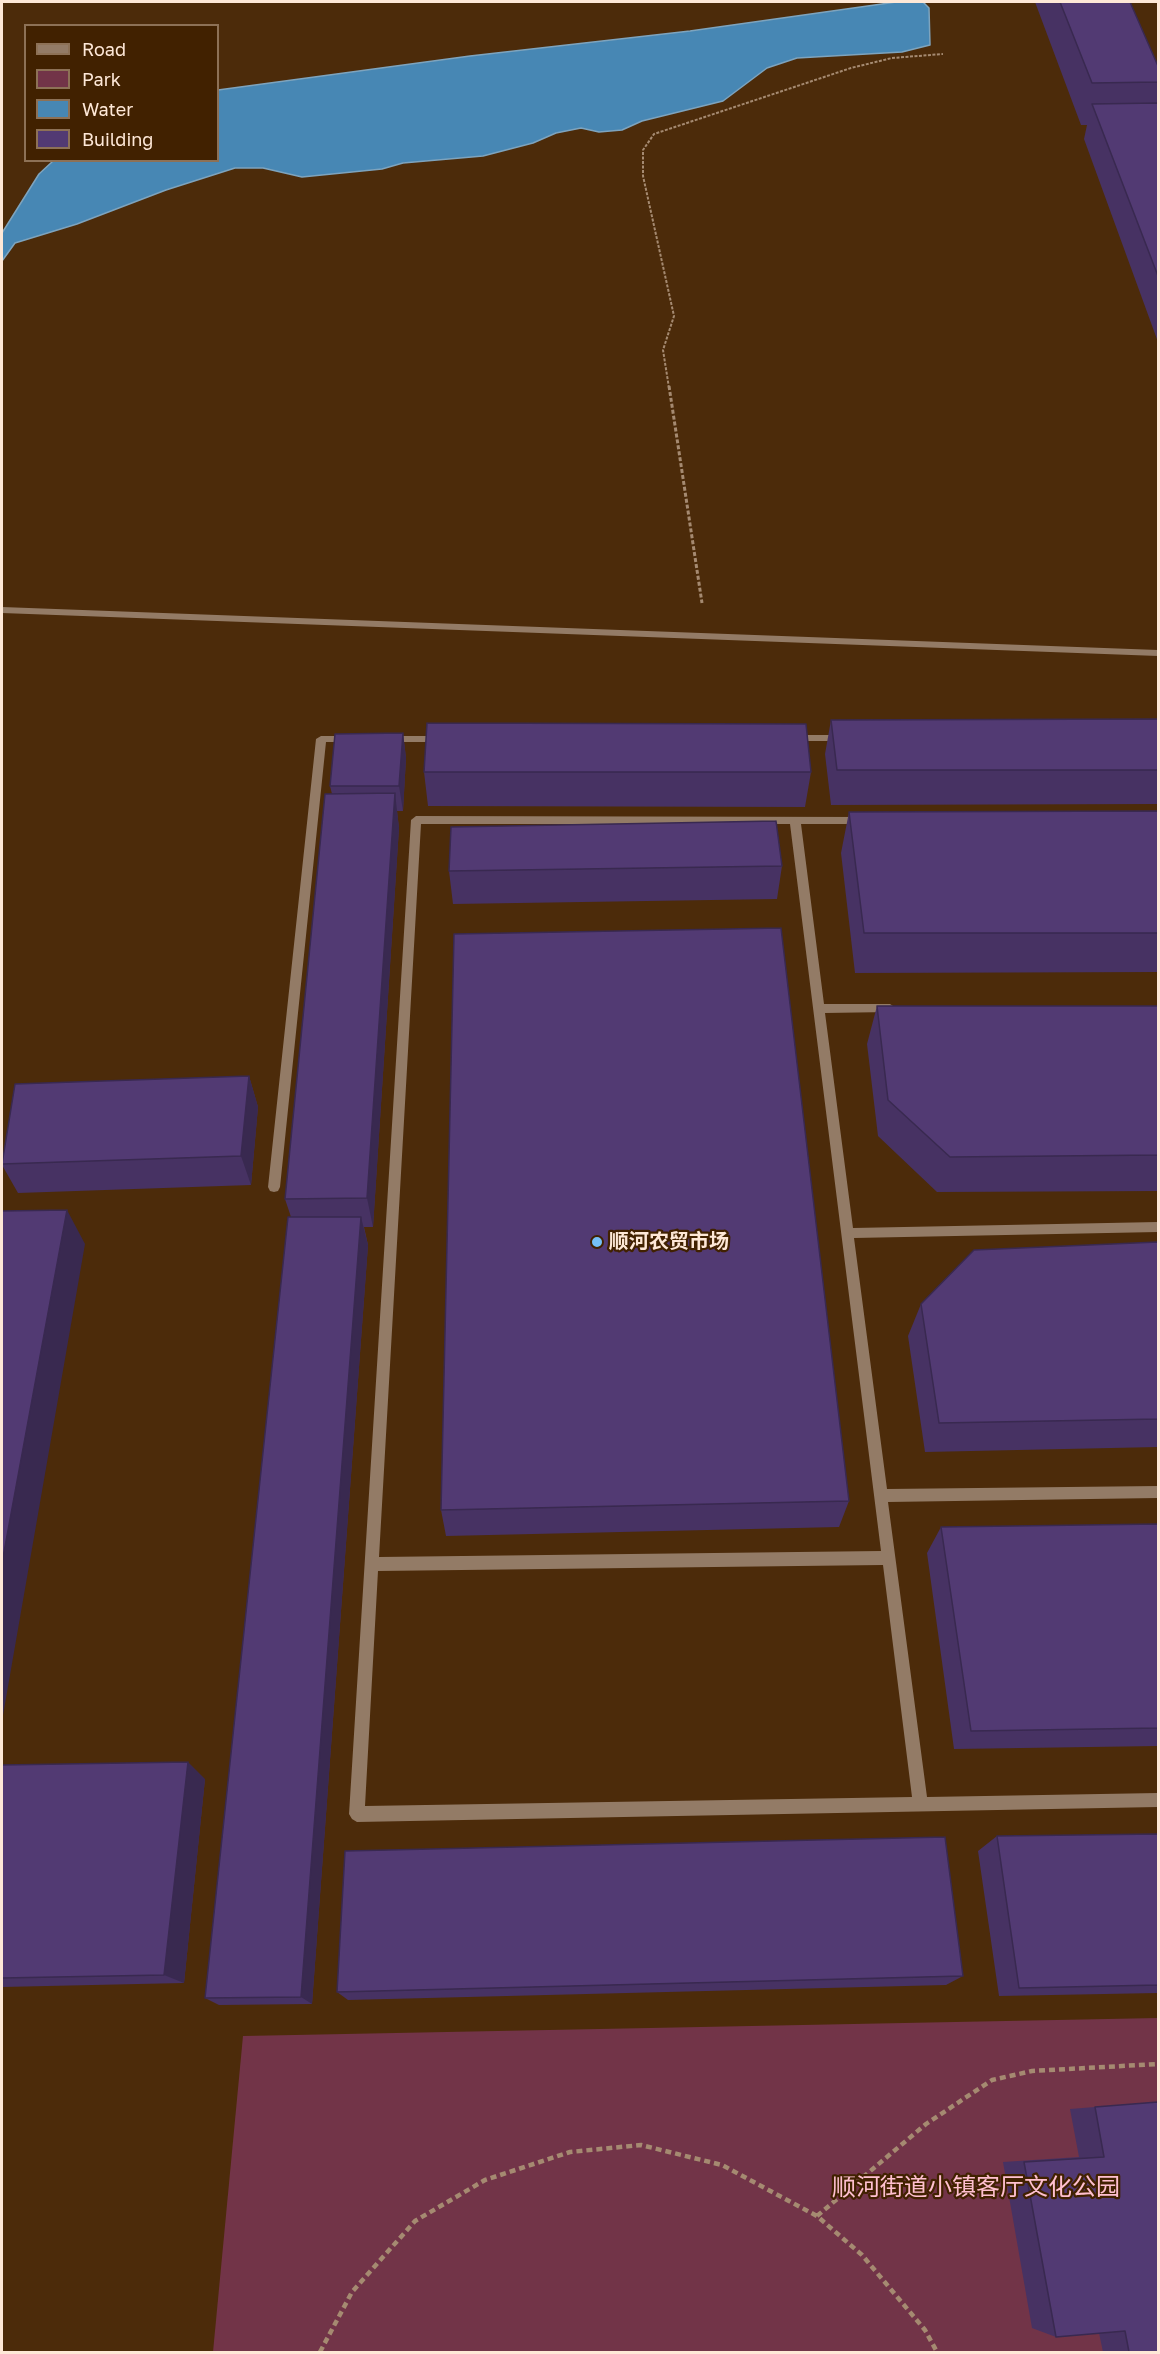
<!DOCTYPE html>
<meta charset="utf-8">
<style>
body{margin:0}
#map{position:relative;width:1160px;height:2354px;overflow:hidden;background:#4c2b0a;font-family:"Golos Text",sans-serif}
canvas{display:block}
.frame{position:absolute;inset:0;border:3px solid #fee8d7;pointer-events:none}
.legend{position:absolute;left:24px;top:24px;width:195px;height:138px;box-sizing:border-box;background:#412100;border:2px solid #8d7156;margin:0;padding:8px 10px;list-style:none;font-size:18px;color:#fee8d7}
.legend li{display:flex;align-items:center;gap:12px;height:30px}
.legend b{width:30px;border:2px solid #8d7156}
</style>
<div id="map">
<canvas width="1160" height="2354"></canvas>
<div class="frame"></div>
<ul class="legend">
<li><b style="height:8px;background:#937b66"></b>Road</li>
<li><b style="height:16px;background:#723448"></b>Park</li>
<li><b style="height:16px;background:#4787b4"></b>Water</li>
<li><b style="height:16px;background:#523a73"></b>Building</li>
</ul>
</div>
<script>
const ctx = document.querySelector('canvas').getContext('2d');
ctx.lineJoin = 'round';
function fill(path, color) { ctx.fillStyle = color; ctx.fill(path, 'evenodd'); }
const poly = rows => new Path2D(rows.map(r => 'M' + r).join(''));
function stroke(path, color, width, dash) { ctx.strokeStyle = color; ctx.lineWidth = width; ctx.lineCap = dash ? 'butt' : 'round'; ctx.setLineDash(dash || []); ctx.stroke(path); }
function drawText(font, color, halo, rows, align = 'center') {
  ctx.font = font + ' "Golos Text","Noto Sans SC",sans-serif'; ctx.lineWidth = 4.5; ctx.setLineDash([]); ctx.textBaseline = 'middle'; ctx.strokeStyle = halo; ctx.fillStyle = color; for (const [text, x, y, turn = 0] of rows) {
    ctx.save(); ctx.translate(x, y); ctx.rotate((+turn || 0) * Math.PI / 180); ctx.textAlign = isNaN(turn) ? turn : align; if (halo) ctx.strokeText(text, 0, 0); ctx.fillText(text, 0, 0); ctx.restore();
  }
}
fill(poly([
 [1158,2018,1158,2352,213,2352,243,2036]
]), '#723448');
const water = poly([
 [896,2,923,2,929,8,930,45,902,52,797,58,767,68,723,101,642,121,622,130,599,132,581,128,556,133,533,143,483,156,403,163,382,169,302,177,263,168,235,168,166,190,77,224,15,243,2,261,2,233,39,174,53,161,218,160,218,90,470,56,690,31,896,2]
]);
fill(water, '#4787b4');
stroke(water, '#7ea4be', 1.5);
stroke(poly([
 [669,388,663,350,674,316,643,176,643,150,654,134,851,68,892,58,943,54]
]), '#a58a71', 2, [3, 1.5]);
stroke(poly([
 [669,386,702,603]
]), '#a58a71', 3, [4, 2]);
stroke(poly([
 [817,2216,926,2124,992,2080,1032,2071,1158,2064],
 [320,2352,352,2292,415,2221,485,2180,570,2152,641,2145,722,2165,817,2216,862,2255,925,2330,937,2352]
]), '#a58a71', 4.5, [6, 4]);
fill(poly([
 [791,735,842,735,847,738,842,741,791,741,786,738,791,735],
 [321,736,350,736,355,739,350,742,326,742,280,1187,278,1191,274,1192,270,1191,268,1187,316,739,321,736],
 [389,736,440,736,445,739,440,742,389,742,384,739,389,736],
 [416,816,867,817,868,820,863,824,801,824,824,1004,890,1004,896,1008,890,1012,825,1013,853,1228,1158,1222,1158,1232,854,1238,887,1489,1158,1486,1158,1498,888,1502,927,1797,1158,1793,1158,1807,357,1822,352,1819,349,1814,411,820,416,816],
 [421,824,790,824,881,1551,379,1557,421,824],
 [883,1565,912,1797,365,1806,378,1571,883,1565]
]), '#937b66');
fill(poly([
 [2,607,1158,650,1158,656,2,613,2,607]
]), '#937b66');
fill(poly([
 [1035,2,1130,2,1158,66,1158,342,1084,139,1087,125,1081,125],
 [1158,719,1158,804,831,805,825,754,831,720],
 [403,733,406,758,403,811,397,811,399,828,373,1227,364,1227,368,1245,312,2004,219,2005,205,1998,291,1217,285,1199,332,794,330,786],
 [424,772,811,772,805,807,428,806],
 [1158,811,1158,972,855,973,841,853,849,812],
 [782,866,777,899,453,904,449,871],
 [877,1006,1158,1006,1158,1191,937,1192,878,1136,867,1044],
 [249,1076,258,1107,251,1185,18,1193,2,1165,2,1161],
 [1158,1242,1158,1447,925,1452,908,1336,921,1304],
 [849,1501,839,1527,446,1536,441,1510],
 [1158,1524,1158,1746,954,1749,927,1553,941,1527],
 [2,1765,205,1779,184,1983,2,1987],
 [1158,1834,1158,1993,999,1996,978,1851,997,1836],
 [963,1976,946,1985,348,2000,337,1992],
 [1095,2107,1158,2352,1103,2352,1099,2333,1056,2337,1032,2328,1003,2162,1079,2157,1070,2109]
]), '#473263');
fill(poly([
 [403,733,406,758,403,811,399,786],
 [395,793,399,828,373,1227,367,1198],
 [249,1076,258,1107,251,1185,241,1156],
 [67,1210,85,1244,2,1721,2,1563],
 [361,1217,368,1245,312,2004,301,1997],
 [188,1762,205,1779,184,1983,164,1975]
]), '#392950');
const building = poly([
 [1060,2,1130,2,1158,66,1158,82,1092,83,1060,2],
 [1158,103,1158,276,1092,104,1158,103],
 [1158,719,1158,770,837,770,831,720,1158,719],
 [427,723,806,724,811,772,424,772,427,723],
 [403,733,399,786,330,786,335,734,403,733],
 [395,793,367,1198,285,1199,325,794,395,793],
 [1158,811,1158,933,864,933,849,812,1158,811],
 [776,821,782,866,449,871,451,827,776,821],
 [781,928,849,1501,441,1510,454,934,781,928],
 [877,1006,1158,1006,1158,1155,950,1157,888,1100,877,1006],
 [249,1076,241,1156,2,1164,15,1084,249,1076],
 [67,1210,2,1563,2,1211,67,1210],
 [288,1217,361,1217,301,1997,205,1998,288,1217],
 [1158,1242,1158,1419,939,1423,921,1304,974,1250,1158,1242],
 [1158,1524,1158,1728,971,1731,941,1527,1158,1524],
 [188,1762,164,1975,2,1978,2,1765,188,1762],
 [1158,1834,1158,1985,1019,1988,997,1836,1158,1834],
 [945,1837,963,1976,337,1992,345,1851,945,1837],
 [1158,2102,1158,2352,1129,2352,1125,2331,1056,2337,1024,2162,1104,2157,1095,2107,1158,2102]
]);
fill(building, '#523a73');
stroke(building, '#392950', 1.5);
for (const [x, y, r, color] of [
 [597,1242,6,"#75c0f6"]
]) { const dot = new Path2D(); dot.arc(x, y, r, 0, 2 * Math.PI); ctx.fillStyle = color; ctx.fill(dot); stroke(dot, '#412100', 2); }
drawText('bold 20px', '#fee8d7', '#412100', [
 ["顺河农贸市场",609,1242]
], 'left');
drawText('24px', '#ffc0d0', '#412100', [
 ["顺河街道小镇客厅文化公园",976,2187]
]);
</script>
